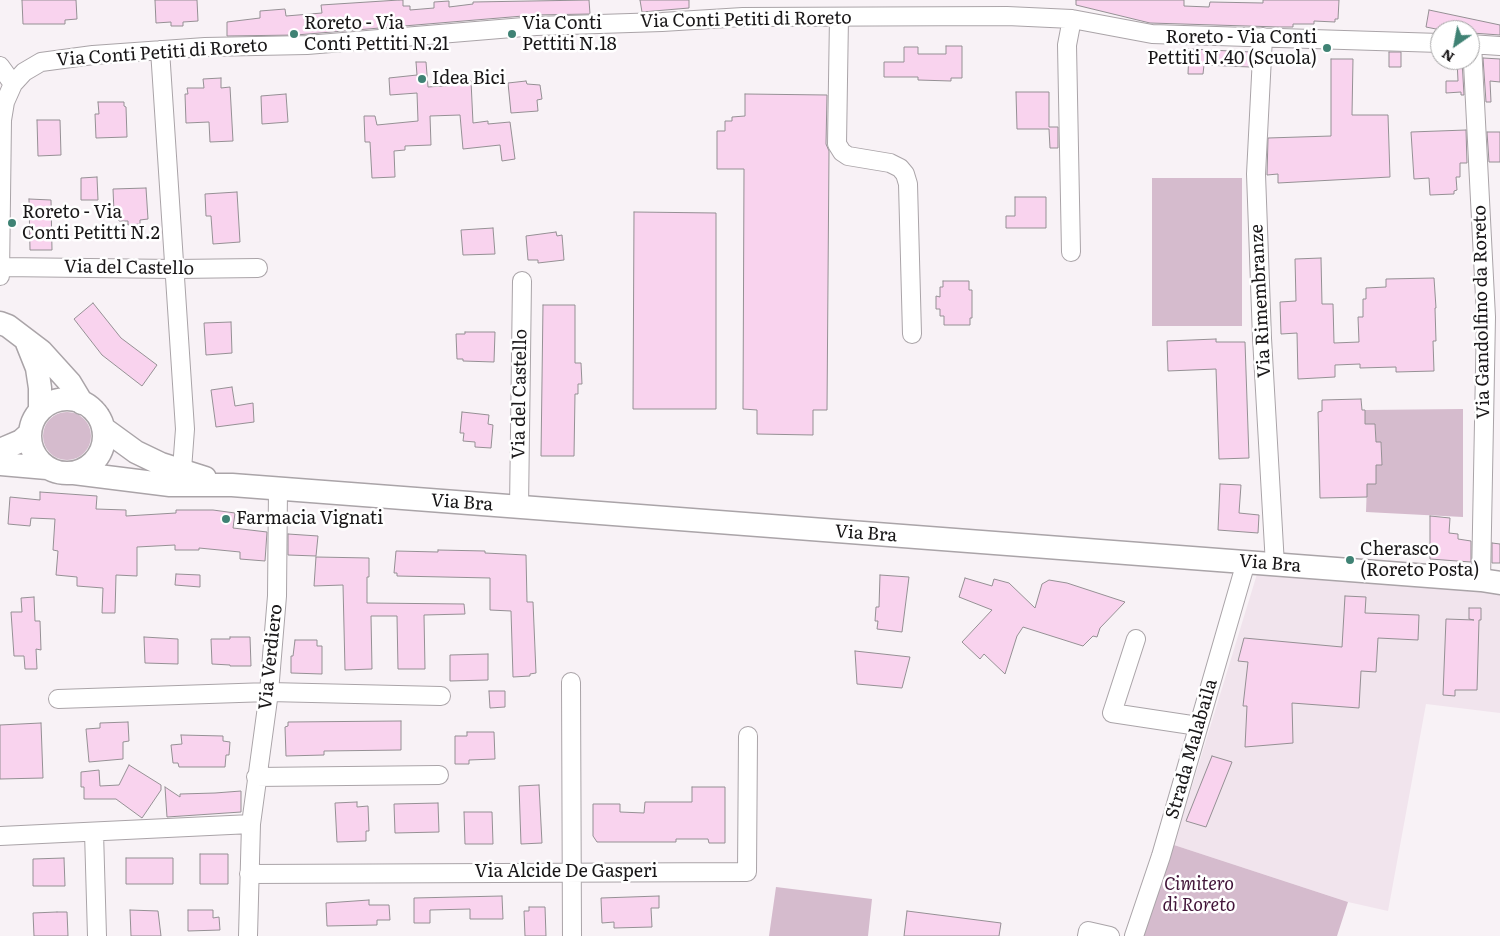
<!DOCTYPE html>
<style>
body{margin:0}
#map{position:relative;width:1500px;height:936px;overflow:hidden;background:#f8f2f6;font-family:Literata,serif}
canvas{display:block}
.north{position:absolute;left:1430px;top:20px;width:50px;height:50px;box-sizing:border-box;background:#fff;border:1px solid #a3a2a3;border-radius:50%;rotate:213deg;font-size:14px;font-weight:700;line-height:20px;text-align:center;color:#191718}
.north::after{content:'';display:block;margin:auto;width:18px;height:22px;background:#3f8274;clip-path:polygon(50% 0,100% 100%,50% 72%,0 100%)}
</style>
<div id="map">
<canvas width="1500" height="936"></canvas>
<div class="north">N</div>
</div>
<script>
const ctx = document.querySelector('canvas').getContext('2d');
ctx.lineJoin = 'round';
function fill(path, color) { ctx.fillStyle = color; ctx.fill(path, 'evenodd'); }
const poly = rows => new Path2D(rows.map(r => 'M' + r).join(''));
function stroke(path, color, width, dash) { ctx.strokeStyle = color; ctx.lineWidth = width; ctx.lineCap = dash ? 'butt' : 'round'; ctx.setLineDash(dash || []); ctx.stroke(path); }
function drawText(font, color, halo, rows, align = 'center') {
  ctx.font = font + ' Literata,serif'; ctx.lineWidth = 5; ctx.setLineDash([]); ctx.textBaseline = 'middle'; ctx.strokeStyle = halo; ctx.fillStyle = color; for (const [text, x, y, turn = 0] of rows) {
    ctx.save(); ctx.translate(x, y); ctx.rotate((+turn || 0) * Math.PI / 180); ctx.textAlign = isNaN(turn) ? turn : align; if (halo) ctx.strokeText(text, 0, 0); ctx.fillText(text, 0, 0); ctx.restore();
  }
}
fill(poly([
 [1257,574,1483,590,1500,595,1500,713,1426,704,1388,911,1348,902,1174,845]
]), '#f1e4ed');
fill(poly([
 [1152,178,1242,178,1242,326,1152,326],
 [1463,409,1463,517,1366,512,1367,484,1376,465,1382,464,1381,442,1376,442,1375,424,1365,424,1365,410],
 '43 436a24 24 0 1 1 48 0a24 24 0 1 1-48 0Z',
 [1174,845,1348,902,1337,936,1143,936],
 [776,887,872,899,868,936,769,936]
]), '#d5bbcd');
const building = poly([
 [22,0,76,0,77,19,65,20,65,24,23,24,22,0],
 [155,0,197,0,198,21,183,22,183,26,171,26,171,22,156,23,155,0],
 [399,0,403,0,403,6,410,6,410,10,434,8,434,2,449,1,449,7,473,4,473,2,589,0,590,14,535,15,296,35,227,36,227,22,260,18,260,11,285,9,286,16,322,13,321,5,399,0],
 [640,0,689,0,689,8,642,12,640,0],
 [1076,0,1184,0,1184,6,1209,7,1210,2,1263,3,1263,0,1339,0,1338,19,1335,19,1335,22,1314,21,1314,24,1293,24,1293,27,1279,27,1150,23,1076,5,1076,0],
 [1429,10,1500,25,1500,35,1472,33,1472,30,1441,30,1426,27,1429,10],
 [946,46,962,46,962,78,951,78,951,81,918,80,918,77,884,77,884,62,904,62,904,47,918,47,918,54,946,54,946,46],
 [1189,49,1251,52,1250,67,1204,65,1203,74,1188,74,1189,49],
 [1389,52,1401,52,1401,67,1389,67,1389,52],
 [1483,58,1500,59,1500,82,1490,81,1491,102,1486,102,1483,58],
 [1331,59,1353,59,1352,115,1388,115,1390,177,1278,183,1278,174,1267,175,1268,138,1331,136,1331,59],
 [1457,60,1462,60,1464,95,1461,95,1461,92,1446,93,1446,81,1458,81,1457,60],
 [416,62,426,62,428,87,456,85,456,82,471,81,473,123,488,121,488,124,510,122,515,159,502,161,500,145,463,149,460,115,430,116,431,145,405,146,405,150,394,151,395,177,372,178,370,142,365,142,364,116,375,116,377,125,418,121,417,93,390,95,389,78,417,75,416,62],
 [221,78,221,88,230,87,233,141,210,142,209,122,186,123,185,94,188,94,187,88,204,88,203,79,221,78],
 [526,81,527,84,540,85,542,99,537,100,538,111,511,113,508,83,526,81],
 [1016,92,1049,92,1049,127,1058,127,1058,148,1050,148,1049,129,1017,129,1016,92],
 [286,94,288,122,262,124,261,96,286,94],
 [745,94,827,95,826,144,829,151,827,410,813,410,813,435,757,434,757,410,743,409,744,169,717,169,717,131,725,131,725,121,732,121,732,117,745,116,745,94],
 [98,102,124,102,124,106,126,107,127,137,96,138,95,114,99,114,98,102],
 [37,120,60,120,61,155,38,156,37,120],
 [1466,130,1467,163,1460,163,1460,177,1456,177,1457,190,1454,191,1454,194,1430,195,1429,178,1414,179,1411,132,1466,130],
 [1487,132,1500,132,1500,162,1489,162,1487,132],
 [97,177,98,200,81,200,81,178,97,177],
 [146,188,148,219,140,220,140,224,128,225,128,221,119,221,118,212,114,212,113,189,146,188],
 [237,192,240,242,213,244,211,216,206,216,205,194,237,192],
 [1015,197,1046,197,1046,228,1006,228,1006,216,1015,216,1015,197],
 [29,199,51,200,52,250,30,250,29,199],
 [634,212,716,213,716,409,633,409,634,212],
 [493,228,495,254,463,255,461,230,493,228],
 [556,232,557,236,562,235,564,260,538,263,538,260,528,260,526,236,556,232],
 [1321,258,1322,304,1333,304,1334,343,1359,342,1358,317,1363,317,1363,299,1366,299,1366,288,1386,287,1386,279,1434,278,1436,308,1435,308,1436,341,1433,341,1434,371,1396,372,1396,367,1360,368,1360,364,1335,365,1335,377,1298,379,1297,333,1281,334,1280,302,1296,301,1295,259,1321,258],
 [943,281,969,281,969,290,972,290,972,318,970,318,970,325,944,325,944,316,940,316,940,309,936,309,936,296,940,297,940,287,943,287,943,281],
 [93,303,121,338,157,365,142,386,102,355,74,319,93,303],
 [543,305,575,305,575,363,581,363,582,384,578,384,578,394,575,394,574,456,541,456,543,305],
 [231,322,232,353,206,355,204,323,231,322],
 [465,332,495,332,494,362,463,361,463,359,457,359,456,334,465,334,465,332],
 [1216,339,1216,342,1245,342,1249,458,1219,459,1216,369,1168,371,1167,341,1216,339],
 [232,387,235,406,253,403,254,422,216,427,211,390,232,387],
 [1361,399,1362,410,1365,410,1365,424,1375,424,1376,442,1381,442,1382,465,1376,465,1376,484,1367,484,1367,497,1320,498,1318,412,1322,411,1322,400,1361,399],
 [462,412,489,415,488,424,493,425,491,448,475,447,475,442,463,441,464,433,460,433,462,412],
 [1220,484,1241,485,1239,513,1259,515,1258,533,1218,530,1220,484],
 [40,492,97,496,96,509,126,510,126,516,176,513,176,510,213,510,235,513,233,528,267,532,265,561,240,559,240,552,199,548,199,550,175,550,175,545,137,547,137,576,116,575,115,613,102,613,103,588,77,586,77,577,56,575,58,551,53,550,55,519,31,518,30,526,8,524,10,497,40,500,40,492],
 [1430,516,1450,518,1449,533,1458,534,1458,539,1471,541,1471,562,1430,559,1430,516],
 [288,534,318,536,316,556,288,555,288,534],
 [1492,543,1500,544,1500,563,1492,563,1492,543],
 [438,550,485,551,485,553,526,555,527,602,533,602,536,673,530,674,530,676,513,677,511,611,490,610,490,578,397,576,397,573,394,573,396,551,438,552,438,550],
 [316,557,369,558,369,577,367,577,367,603,464,604,465,614,424,615,425,669,398,669,397,616,371,616,372,669,345,670,343,585,314,586,316,557],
 [176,574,200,575,200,587,175,585,176,574],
 [880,575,909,577,902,632,877,629,878,621,875,621,876,607,879,607,880,575],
 [965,578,992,586,994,579,1009,583,1035,608,1042,584,1049,580,1067,583,1125,602,1100,628,1097,637,1093,636,1083,646,1023,627,1017,636,1005,674,984,654,980,659,962,642,992,610,959,597,965,578],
 [1345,596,1366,597,1365,613,1419,615,1418,640,1378,638,1376,672,1361,671,1359,708,1292,703,1293,743,1245,747,1247,706,1243,706,1248,662,1238,661,1244,638,1342,647,1345,596],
 [34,597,35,621,40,621,41,650,36,649,37,669,25,669,24,656,14,656,11,612,22,612,21,598,34,597],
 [1469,608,1481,608,1481,620,1479,620,1477,690,1455,690,1455,696,1443,695,1446,619,1474,620,1469,619,1469,608],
 [144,637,178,639,178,664,145,663,144,637],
 [230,637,250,637,251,666,230,666,230,665,212,664,211,639,230,639,230,637],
 [295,640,317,640,317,646,322,646,322,674,291,673,291,656,293,656,295,640],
 [855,651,910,657,902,688,857,684,855,651],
 [488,654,488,680,450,681,450,655,488,654],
 [489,691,505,691,505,707,490,708,489,691],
 [401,721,401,750,324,751,324,755,286,756,285,727,288,726,288,722,401,721],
 [128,722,129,741,123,742,123,759,89,762,86,729,100,728,100,723,128,722],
 [41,723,43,778,0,779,0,725,41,723],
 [467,732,494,732,495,759,469,760,469,764,455,764,455,736,467,736,467,732],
 [181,735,223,736,223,741,230,742,229,755,226,755,225,767,179,767,178,763,173,763,171,745,182,744,181,735],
 [1212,756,1232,762,1206,827,1186,821,1212,756],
 [129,765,161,785,161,790,142,818,116,799,84,799,84,787,81,787,81,772,99,770,100,786,119,785,129,765],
 [539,785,542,843,521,844,519,786,539,785],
 [165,787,180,797,180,794,215,793,241,791,241,812,167,817,165,787],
 [692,787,725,787,725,843,709,843,708,839,676,839,676,842,597,842,593,836,593,804,620,804,620,812,644,813,645,802,692,802,692,787],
 [357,802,357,807,368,806,369,831,366,831,366,841,337,842,335,803,357,802],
 [438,803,439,832,395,833,394,804,438,803],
 [464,812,492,812,493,844,465,844,464,812],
 [200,854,228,854,228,884,200,884,200,854],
 [64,858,65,886,33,886,33,859,64,858],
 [126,858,173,858,173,884,126,884,126,858],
 [502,896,503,919,470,919,470,909,430,910,430,923,414,923,414,898,502,896],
 [659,896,659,908,651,908,652,927,614,928,614,922,602,923,601,898,659,896],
 [369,900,369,905,389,905,390,920,377,920,377,925,327,926,326,903,369,900],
 [529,907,545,907,546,936,525,936,524,911,529,911,529,907],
 [130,910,158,911,161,936,131,936,130,910],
 [188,910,213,910,213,918,219,917,220,930,188,931,188,910],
 [907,911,1001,923,999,936,904,936,907,911],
 [57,912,67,912,68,936,34,936,33,913,57,912]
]);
fill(building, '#f9d3ee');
stroke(building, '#959094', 1);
const minor = poly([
 [839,17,837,144,842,152,848,156,890,163,900,168,905,174,908,184,912,334],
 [1263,37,1256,174,1262,338,1275,565],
 [1470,44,1500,46],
 [1472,44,1486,317,1481,580],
 [160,50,185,429,181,483],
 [0,66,13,84],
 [1071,252,1067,45,1072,19],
 [1,267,175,269,258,268],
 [0,276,2,120,5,102,13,84,24,72,41,62,93,55,205,47,307,45,536,26,662,22,743,17,1007,16,1072,19,1152,34,1440,43],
 [519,508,522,281],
 [1136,639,1112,713,1198,726],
 [571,682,572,936],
 [58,699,269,692,441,696],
 [256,777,439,775],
 [94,832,97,936],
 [0,836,251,824],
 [249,874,747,872,748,736],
 [248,936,251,824,269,692,277,596,278,489],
 [1087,936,1088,931,1110,936],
 [1134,936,1161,856,1246,562]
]);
const major = poly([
 [0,323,8,326,41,351,70,383,82,403],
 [27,343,37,368,40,388,40,410],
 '30 436a37 37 0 1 1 74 0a37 37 0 1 1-74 0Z',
 [103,428,136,452,161,464,205,478],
 [0,450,21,441,30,433],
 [0,464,47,468],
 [74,473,170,485,232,485,1481,580,1500,583]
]);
stroke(minor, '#aaa4a8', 20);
stroke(major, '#aaa4a8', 25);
stroke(poly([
 [101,402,109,411]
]), '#a29ea1', 2.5, [1, 4]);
stroke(minor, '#fff', 18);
stroke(major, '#fff', 22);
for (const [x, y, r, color] of [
 [294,34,5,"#3f8274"],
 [512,34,5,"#3f8274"],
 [1327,48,5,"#3f8274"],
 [422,79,5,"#3f8274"],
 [12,223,5,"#3f8274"],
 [226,519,5,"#3f8274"],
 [1350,560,5,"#3f8274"]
]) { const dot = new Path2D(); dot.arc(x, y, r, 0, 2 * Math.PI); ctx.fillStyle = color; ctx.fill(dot); stroke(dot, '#fff', 2); }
drawText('18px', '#191718', '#fff', [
 ["Via Conti Petiti di Roreto",746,20,-1],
 ["Via Conti Petiti di Roreto",162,53,-4],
 ["Via del Castello",129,268,1],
 ["Via Rimembranze",1261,301,-93],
 ["Via Gandolfino da Roreto",1482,312,-91],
 ["Via del Castello",520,394,-89],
 ["Via Bra",462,503,4],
 ["Via Bra",866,534,4],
 ["Via Bra",1270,564,5],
 ["Via Verdiero",271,657,-84],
 ["Strada Malabaila",1192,749,-74],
 ["Via Alcide De Gasperi",566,872]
]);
drawText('18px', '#191718', '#fff', [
 ["Roreto - Via",304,24],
 ["Conti Pettiti N.21",304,45],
 ["Via Conti",522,24],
 ["Pettiti N.18",522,45],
 ["Roreto - Via Conti",1317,38,"right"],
 ["Pettiti N.40 (Scuola)",1317,59,"right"],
 ["Idea Bici",432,79],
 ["Roreto - Via",22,213],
 ["Conti Petitti N.2",22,234],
 ["Farmacia Vignati",236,519],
 ["Cherasco",1360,550],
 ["(Roreto Posta)",1360,571]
], 'left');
drawText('italic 18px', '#421539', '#fff', [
 ["Cimitero",1199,885],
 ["di Roreto",1199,906]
]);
</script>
